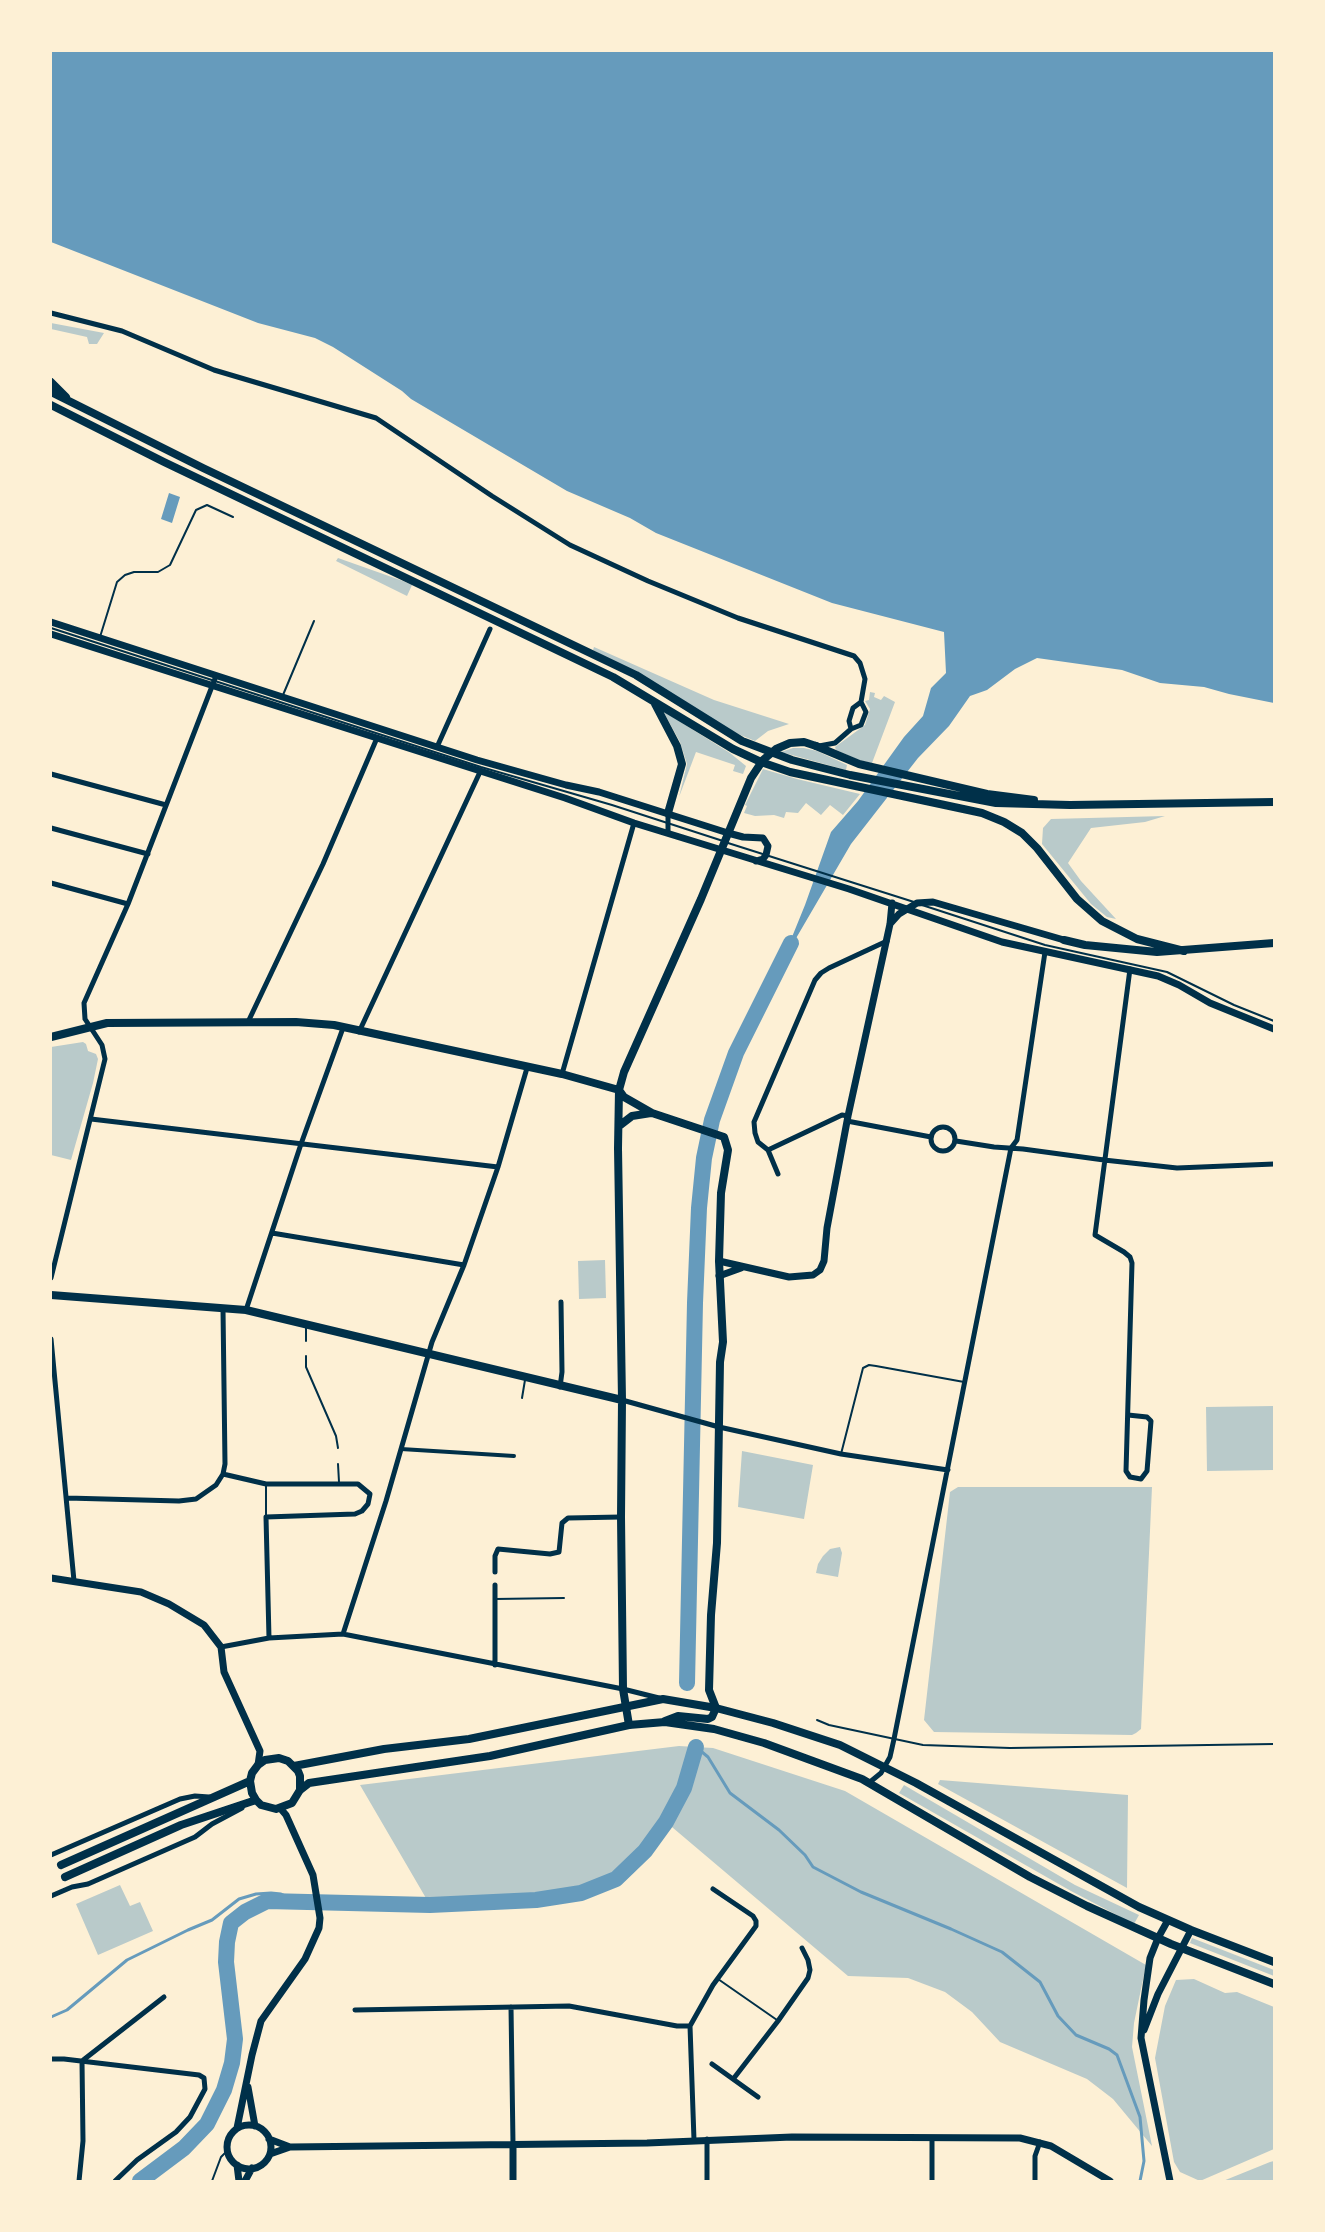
<!DOCTYPE html>
<style>
body{margin:0}
#map{position:relative;width:1325px;height:2232px;overflow:hidden;background:#fdf0d5;font-family:"Public Sans",sans-serif}
canvas{display:block}
.frame{position:absolute;inset:0;border:52px solid #fdf0d5;pointer-events:none}
</style>
<div id="map">
<canvas width="1325" height="2232"></canvas>
<div class="frame"></div>
</div>
<script>
const ctx = document.querySelector('canvas').getContext('2d');
ctx.lineJoin = 'round';
function fill(path, color) { ctx.fillStyle = color; ctx.fill(path, 'evenodd'); }
const poly = rows => new Path2D(rows.map(r => 'M' + r).join(''));
function stroke(path, color, width, dash) { ctx.strokeStyle = color; ctx.lineWidth = width; ctx.lineCap = dash ? 'butt' : 'round'; ctx.setLineDash(dash || []); ctx.stroke(path); }
fill(poly([
 [51,323,104,333,97,344,89,344,87,337,51,329],
 [338,558,403,581,412,585,407,596,336,561],
 [594,647,714,700,789,724,768,731,755,741,738,734,593,650],
 [870,692,875,693,874,697,881,700,884,696,895,702,872,763,859,760,836,750,835,747,865,725,870,709,865,701,869,700],
 [663,711,730,753,746,766,743,774,733,771,735,765,696,752,679,797,687,764,680,742],
 [793,748,804,748,817,751,847,765,846,770,781,752],
 [763,769,797,779,860,794,843,815,830,805,821,815,806,803,798,813,786,812,784,818,774,815,755,816,744,813,747,806,745,805],
 [1165,816,1145,822,1091,828,1068,863,1081,881,1116,919,1107,917,1091,904,1042,844,1043,828,1051,819],
 [83,1042,86,1044,88,1051,96,1054,98,1059,93,1083,71,1160,51,1155,51,1047],
 [605,1260,606,1298,579,1299,578,1261],
 [1274,1406,1274,1470,1207,1471,1206,1407],
 [742,1451,813,1465,804,1519,738,1507],
 [958,1487,1152,1487,1141,1729,1136,1733,1132,1735,934,1732,924,1720,950,1492],
 [840,1547,842,1553,838,1577,816,1573,818,1564,823,1556,830,1549],
 [679,1746,713,1748,845,1791,1146,1965,1134,2023,1132,2047,1152,2146,1113,2099,1087,2079,1000,2042,972,2012,945,1992,908,1978,848,1976,666,1822,645,1851,616,1879,581,1893,536,1900,430,1905,360,1785],
 [940,1780,1128,1795,1127,1888,938,1784],
 [904,1785,1075,1885,1139,1915,1134,1924,1071,1891,899,1793],
 [120,1885,130,1906,140,1902,153,1931,98,1955,76,1904],
 [1192,1938,1274,1970,1274,1976,1190,1943],
 [1194,1979,1225,1993,1237,1992,1274,2007,1274,2149,1200,2181,1180,2172,1174,2162,1155,2058,1165,2006,1176,1980],
 [1274,2161,1274,2181,1223,2181,1270,2162]
]), '#b9caca');
fill(poly([
 [51,51,1274,51,1274,703,1229,694,1204,687,1160,683,1122,670,1037,658,1015,669,987,690,970,696,949,726,918,758,851,844,781,964,805,905,831,832,858,801,904,737,923,716,931,688,946,673,944,632,832,603,656,533,630,518,567,491,411,399,402,391,333,347,315,338,258,323,51,242],
 [169,493,180,497,172,523,161,519]
]), '#669bbc');
stroke(poly([
 [696,1747,708,1757,730,1793,779,1830,805,1855,813,1867,861,1892,951,1929,1002,1952,1040,1982,1058,2016,1076,2035,1109,2049,1117,2055,1140,2117,1144,2161,1140,2181],
 [51,2017,67,2010,127,1960,188,1930,212,1920,239,1899,256,1894,271,1893,281,1894,297,1901]
]), '#669bbc', 3);
stroke(poly([
 [687,1683,695,1303,699,1208,704,1158,712,1120,736,1053,791,943],
 [140,2181,184,2148,207,2124,224,2090,232,2063,235,2039,226,1962,227,1942,231,1923,245,1912,267,1901,430,1905,536,1900,581,1893,616,1879,645,1851,666,1822,684,1788,696,1747]
]), '#669bbc', 16);
stroke(poly([
 [51,628,481,767,612,805,723,841],
 [100,637,117,582,125,575,134,572,158,572,170,565,196,510,207,505,233,517],
 [283,695,314,621],
 [728,843,914,902],
 [922,905,1045,945,1167,972,1234,1005,1274,1021],
 [306,1341,306,1327],
 [306,1356,306,1367,336,1436,338,1448],
 [522,1398,525,1380],
 [841,1454,863,1368,869,1365,876,1366,964,1382],
 [338,1464,339,1482],
 [266,1484,266,1515],
 [495,1599,564,1598],
 [817,1720,829,1725,923,1745,1010,1748,1274,1744],
 [718,1979,777,2020],
 [212,2181,221,2157,227,2151]
]), '#003049', 2);
stroke(poly([
 [401,1449,514,1456]
]), '#003049', 4);
stroke(poly([
 [51,313,122,331,214,370,376,418,492,496,570,545,648,581,738,618,854,656,860,663,865,679,861,702,853,708,849,721,851,729,835,743,819,746],
 [851,729,861,725,866,712,861,702],
 [437,747,490,629],
 [51,774,166,805],
 [668,813,668,832],
 [51,828,148,854],
 [51,883,128,904],
 [248,1022,323,864,377,738],
 [359,1032,480,772],
 [562,1074,634,823],
 [848,1116,842,1115,768,1150,758,1142,755,1133,754,1122,815,980,821,973,829,968,887,941],
 [91,1119,498,1167],
 [847,1121,931,1137],
 '931 1139a12 12 0 1 1 24 0a12 12 0 1 1-24 0Z',
 [956,1141,994,1147,1023,1149,1104,1160,1177,1168,1274,1164],
 [768,1150,778,1174],
 [272,1233,464,1265],
 [51,1278,105,1059,102,1045,85,1019,84,1003,128,904,216,676],
 [246,1310,301,1144,343,1028],
 [51,1339,74,1581],
 [560,1387,562,1372,561,1302],
 [622,1400,719,1427,841,1454,948,1470],
 [1128,1415,1147,1417,1151,1421,1147,1471,1141,1479,1130,1477,1126,1471,1132,1263,1130,1257,1124,1252,1095,1235,1130,969],
 [223,1474,266,1484,358,1484,370,1494,368,1504,362,1511,355,1514,266,1517,269,1638],
 [67,1498,179,1501,196,1499,216,1485,223,1474,225,1464,223,1309],
 [495,1572,495,1556,498,1549,550,1554,559,1552,562,1523,568,1518,621,1517],
 [495,1585,495,1665],
 [343,1634,386,1501,432,1342,464,1265,498,1167,527,1068],
 [221,1647,269,1638,343,1634,623,1689,659,1698],
 [870,1782,881,1773,890,1757,894,1739,1011,1148,1017,1140,1045,952],
 [51,1855,180,1799,195,1796,209,1797],
 [51,1896,72,1887,88,1884,195,1837,212,1824,242,1808],
 [511,2007,513,2144],
 [355,2010,569,2006,677,2026,690,2026],
 [51,2059,64,2059,199,2075,204,2078,205,2089,190,2117,176,2132,137,2160,115,2181],
 [82,2061,164,1997],
 [712,2064,758,2097],
 [734,2078,778,2021,808,1978,810,1970,808,1960,802,1948],
 [932,2139,932,2181],
 [694,2140,690,2026,713,1985,756,1926,756,1921,753,1916,713,1889],
 [79,2181,83,2141,82,2061],
 [707,2181,707,2139],
 [1035,2181,1035,2156,1040,2142]
]), '#003049', 5);
stroke(poly([
 [51,622,477,760,566,785,599,792,728,833,743,837,763,838,768,846,766,855,763,859,756,861],
 [51,634,565,798,634,823,849,889,1002,942,1158,976,1179,985,1210,1003,1274,1029],
 [890,924,899,914,917,903,933,902,1064,940],
 [719,1261,789,1277,813,1275,820,1270,824,1261,827,1228,848,1116,890,924,892,903],
 [719,1276,741,1268],
 [51,1578,141,1592,169,1604,204,1625,221,1647,224,1672,260,1751,258,1765],
 [1168,1920,1158,1938,1150,1958,1144,2000,1141,2038,1170,2181],
 [1144,2030,1158,1994,1191,1930],
 [248,2087,255,2126],
 '227 2147a22 22 0 1 1 44 0a22 22 0 1 1-44 0Z',
 [237,2128,252,2055,261,2021,305,1959,319,1928,320,1918,313,1875,286,1815,280,1808],
 [269,2139,290,2147],
 [270,2154,290,2147,647,2143,792,2137,1020,2138,1051,2146,1110,2181],
 [237,2165,239,2181],
 [245,2181,252,2168],
 [513,2181,513,2144]
]), '#003049', 7);
stroke(poly([
 [51,1037,107,1023,296,1022,334,1025,562,1074,619,1090,624,1097,652,1113,724,1137,728,1150,721,1193,719,1261,723,1342,720,1362,717,1543,711,1615,709,1690,716,1708],
 [619,1126,632,1116,651,1113],
 [51,1295,246,1310,622,1400],
 [629,1725,623,1689,621,1517,622,1400,618,1148,619,1090,624,1072,701,899,751,778,763,760,776,749,790,743,804,742,816,746]
]), '#003049', 8);
stroke(poly([
 [51,382,66,397],
 [51,392,203,468,636,675,742,741,792,760,850,775,996,803,1070,805,1274,802],
 [51,405,164,462,613,677,733,749,761,762,790,772,982,813,1004,822,1022,833,1037,848,1077,899,1102,921,1137,939,1184,951],
 [655,704,677,746,682,764,668,813],
 [816,746,859,764,987,794,1034,800],
 [1064,940,1085,945,1157,952,1274,943],
 [665,1721,678,1716,708,1719,712,1717,716,1708],
 [294,1766,384,1749,469,1739,663,1699,716,1708,773,1723,840,1745,916,1783,1139,1907,1191,1930,1274,1962],
 [300,1790,300,1776,298,1771,288,1761,279,1758,265,1760,258,1765,252,1773,250,1781,252,1793,256,1800,261,1805,276,1809,292,1803,300,1790,309,1783,490,1756,629,1725,665,1722,714,1729,764,1743,862,1779,1030,1877,1087,1906,1171,1944,1274,1984],
 [61,1865,250,1781],
 [65,1877,181,1825,256,1800]
]), '#003049', 8);
</script>
